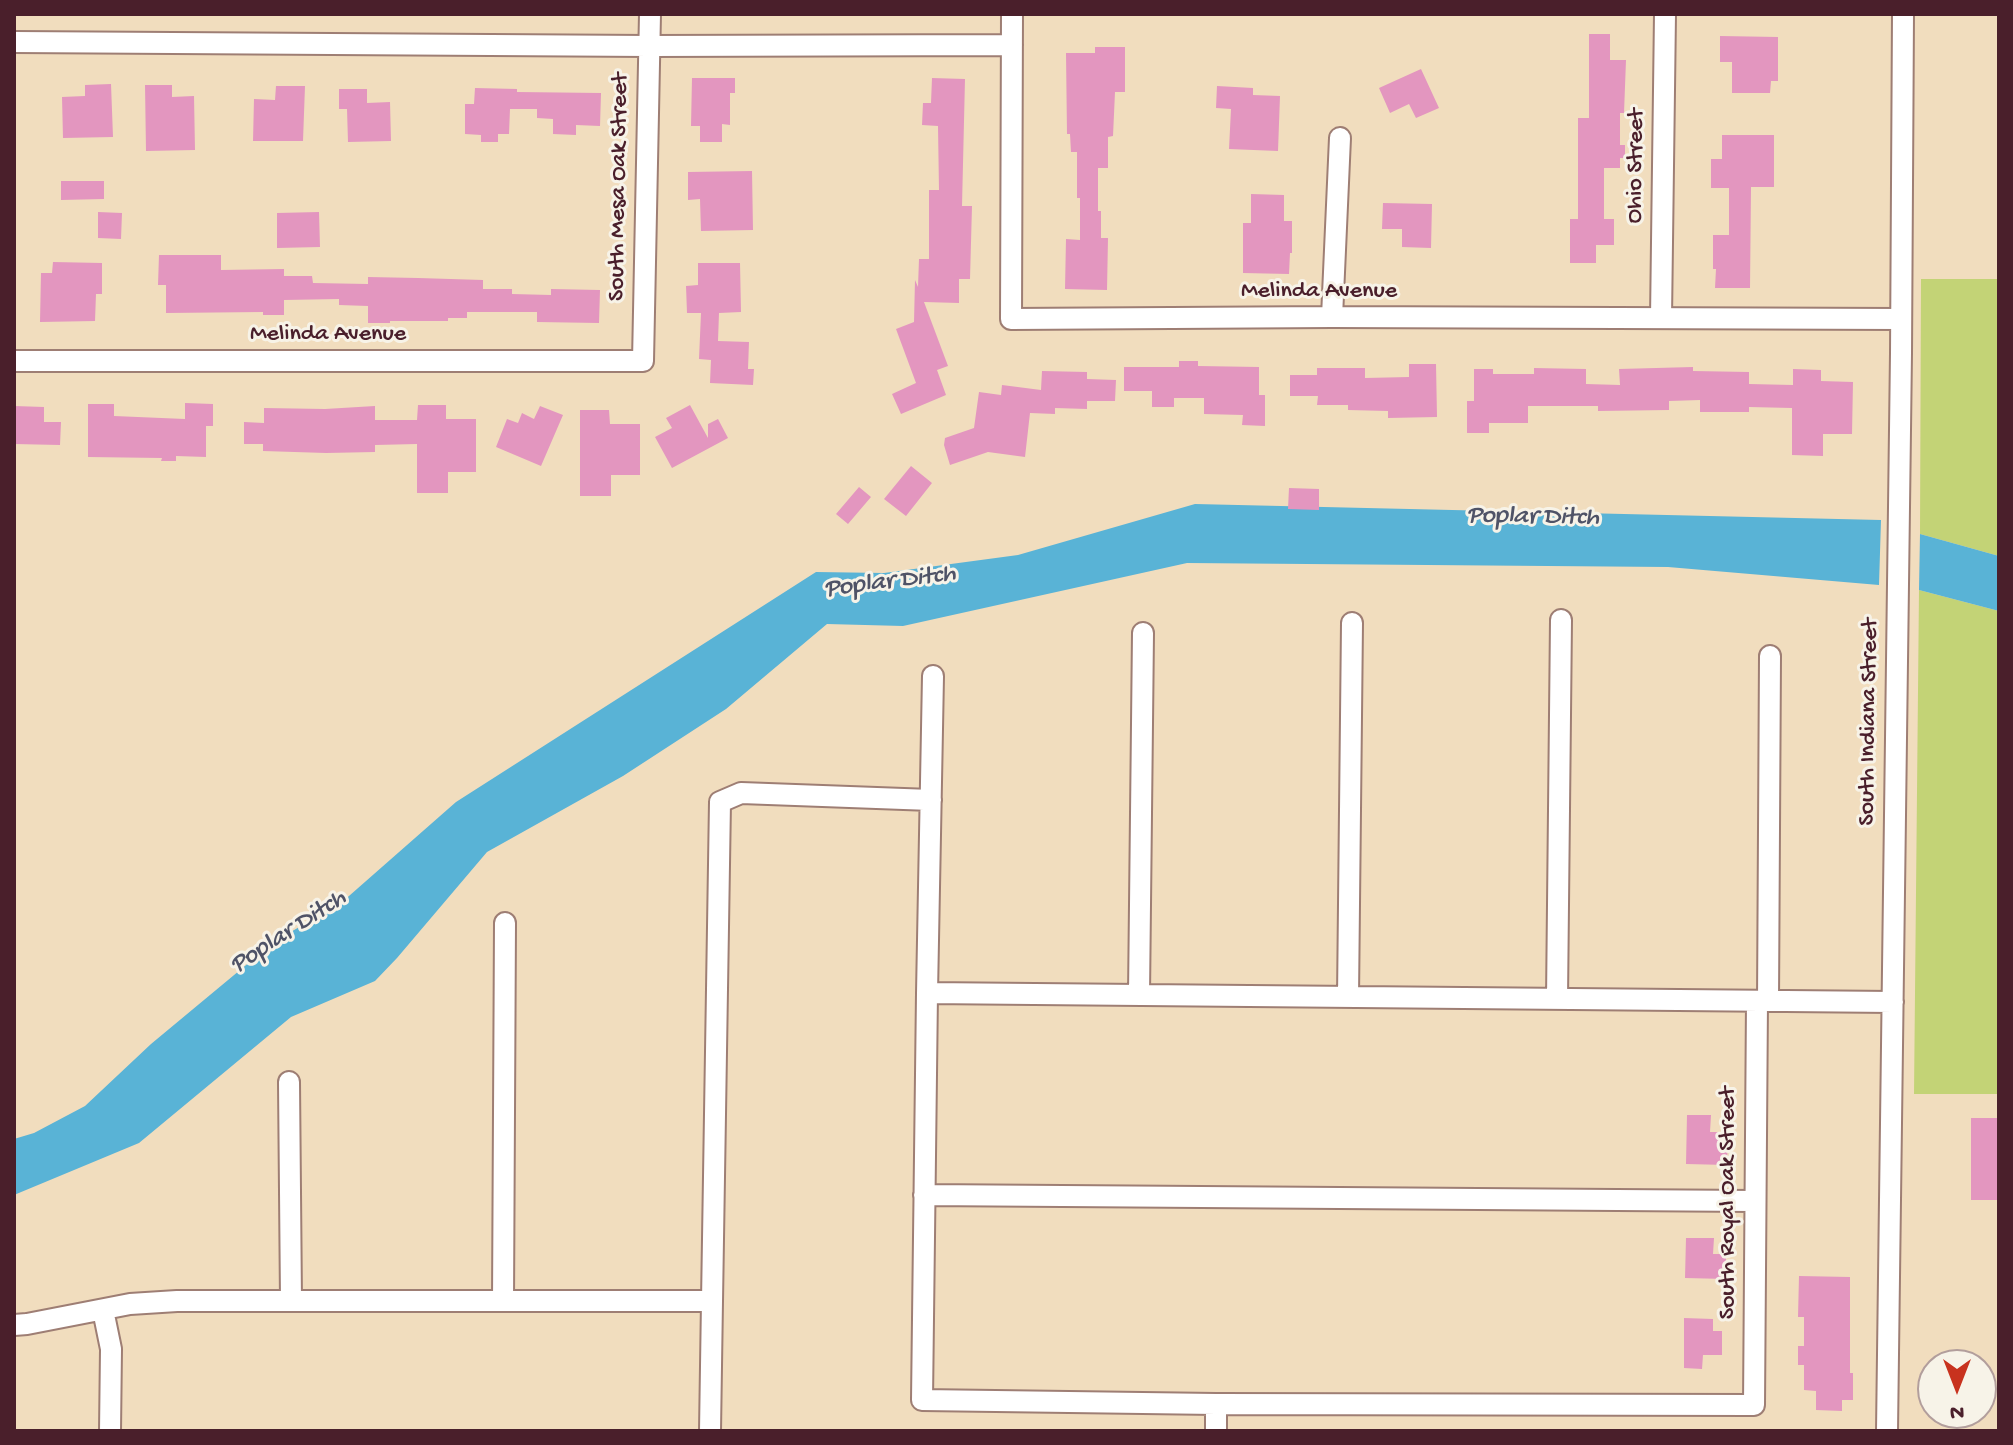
<!DOCTYPE html>
<style>
body{margin:0}
#map{position:relative;width:2013px;height:1445px;overflow:hidden;background:#f1ddbe;font-family:"Gochi Hand",sans-serif}
canvas{display:block}
.frame{position:absolute;inset:0;border:16px solid #4a1f2b;pointer-events:none}
.north{position:absolute;left:1917px;top:1349px;width:80px;height:80px;box-sizing:border-box;background:#f7f3e8;border:2px solid #b29e9c;border-radius:50%;rotate:180deg;font-size:22px;font-weight:700;line-height:32px;text-align:center;color:#4a1f2b}
.north::after{content:'';display:block;margin:auto;width:28px;height:36px;background:#c8321e;clip-path:polygon(50% 0,100% 100%,50% 72%,0 100%)}
</style>
<div id="map">
<canvas width="2013" height="1445"></canvas>
<div class="frame"></div>
<div class="north">N</div>
</div>
<script>
const ctx = document.querySelector('canvas').getContext('2d');
ctx.lineJoin = 'round';
function fill(path, color) { ctx.fillStyle = color; ctx.fill(path, 'evenodd'); }
const poly = rows => new Path2D(rows.map(r => 'M' + r).join(''));
function stroke(path, color, width, dash) { ctx.strokeStyle = color; ctx.lineWidth = width; ctx.lineCap = dash ? 'butt' : 'round'; ctx.setLineDash(dash || []); ctx.stroke(path); }
function drawText(font, color, halo, rows, align = 'center') {
  ctx.font = font + ' "Gochi Hand",sans-serif'; ctx.lineWidth = 6; ctx.setLineDash([]); ctx.textBaseline = 'middle'; ctx.strokeStyle = halo; ctx.fillStyle = color; for (const [text, x, y, turn = 0] of rows) {
    ctx.save(); ctx.translate(x, y); ctx.rotate((+turn || 0) * Math.PI / 180); ctx.textAlign = isNaN(turn) ? turn : align; if (halo) ctx.strokeText(text, 0, 0); ctx.fillText(text, 0, 0); ctx.restore();
  }
}
fill(poly([
 [1921,279,1999,279,1999,556,1920,534],
 [1919,590,1999,611,1999,1094,1914,1094]
]), '#c3d376');
fill(poly([
 [1195,504,1881,520,1879,585,1668,567,1187,563,903,626,827,624,726,709,623,776,487,852,397,958,375,981,291,1017,139,1143,14,1195,14,1139,34,1133,85,1106,151,1044,275,941,341,903,456,802,816,572,884,573,1018,555],
 [1920,534,1999,556,1999,611,1919,590]
]), '#59b3d6');
fill(poly([
 [1589,34,1610,34,1610,60,1626,60,1624,113,1620,113,1620,145,1625,145,1625,158,1620,158,1620,168,1604,168,1604,219,1614,219,1614,245,1596,245,1596,263,1570,263,1570,219,1578,219,1578,118,1589,118],
 [1720,36,1778,37,1778,81,1771,81,1770,93,1732,93,1732,62,1720,62],
 [1095,47,1125,47,1125,92,1115,92,1113,136,1108,137,1108,168,1098,168,1098,211,1101,211,1101,238,1108,238,1107,290,1065,289,1066,239,1080,240,1080,198,1077,198,1077,152,1071,152,1070,134,1067,134,1066,53,1095,53],
 [1421,69,1439,108,1416,118,1409,104,1390,113,1379,88],
 [692,78,735,78,735,93,730,93,730,125,722,124,722,142,700,142,700,126,691,126],
 [932,78,965,79,962,206,972,206,970,279,959,279,959,303,924,302,948,366,937,370,946,395,901,414,892,394,916,383,896,329,914,322,915,280,918,287,919,259,929,259,929,190,939,190,938,126,922,125,923,103,931,103],
 [111,84,113,137,63,138,62,97,85,96,85,85],
 [145,85,172,85,172,97,194,96,195,150,146,151],
 [276,86,305,86,303,141,253,141,254,99,275,100],
 [1217,86,1253,88,1253,95,1280,96,1278,151,1229,149,1231,109,1216,108],
 [475,88,517,89,517,92,601,93,600,126,576,125,576,135,553,134,553,119,537,118,537,109,510,109,509,134,498,134,498,142,481,142,481,135,465,134,465,104,474,104],
 [339,89,367,89,367,103,390,102,391,141,348,142,347,109,339,109],
 [1722,135,1774,135,1774,187,1751,187,1750,288,1715,288,1716,269,1713,269,1713,235,1729,235,1729,188,1711,188,1711,159,1722,159],
 [752,171,753,230,701,231,700,199,688,200,688,172],
 [61,181,104,181,104,199,61,200],
 [1251,194,1284,195,1284,221,1292,221,1292,253,1290,253,1289,274,1243,273,1243,223,1251,223],
 [1383,203,1432,204,1431,248,1402,247,1402,229,1382,229],
 [98,212,122,213,121,239,98,238],
 [319,212,320,247,277,248,277,213],
 [159,255,221,255,221,270,284,269,284,276,312,276,313,283,368,284,368,277,418,278,483,280,483,289,512,289,512,294,551,295,551,289,600,290,599,323,537,322,537,312,467,312,467,318,448,318,448,321,390,321,390,323,368,323,368,306,339,305,339,299,284,300,284,315,263,315,263,312,166,313,166,285,158,285],
 [53,262,102,263,102,294,96,294,95,321,40,322,41,273,52,273],
 [698,263,740,263,741,312,719,313,718,341,749,342,748,369,754,369,753,385,710,383,711,360,699,359,701,313,687,313,686,286,698,285],
 [1179,361,1198,361,1198,366,1259,367,1259,395,1265,395,1265,426,1242,425,1243,415,1204,414,1204,398,1174,398,1174,407,1152,407,1152,391,1124,391,1124,367,1179,367],
 [1409,364,1436,364,1437,417,1388,418,1388,411,1348,410,1348,405,1317,405,1318,396,1290,396,1290,375,1317,375,1317,368,1365,368,1365,378,1409,377],
 [1693,367,1693,371,1749,372,1749,384,1793,385,1793,369,1821,370,1821,381,1853,382,1852,434,1823,434,1823,456,1792,455,1792,408,1749,407,1749,412,1700,412,1700,400,1669,401,1669,410,1598,411,1598,406,1528,406,1528,423,1489,423,1489,433,1467,433,1467,401,1474,401,1474,369,1493,369,1493,374,1534,374,1534,368,1586,369,1586,384,1620,385,1619,369],
 [1042,371,1087,372,1087,379,1116,380,1115,401,1087,401,1087,409,1055,408,1055,414,1030,413,1025,457,988,452,950,465,944,445,945,438,974,428,979,392,1001,395,1002,385,1041,390],
 [185,403,213,404,213,426,206,426,206,457,176,456,176,461,161,461,162,458,88,457,88,404,114,404,114,416,185,419],
 [418,405,446,405,446,419,476,419,476,472,448,472,448,493,417,493,417,444,375,445,375,452,326,453,263,451,263,444,244,444,244,422,264,423,264,408,325,409,375,406,375,420,417,420],
 [690,405,708,438,708,424,718,419,728,438,672,468,655,437,672,428,666,418],
 [14,406,44,407,44,422,61,422,60,445,14,444],
 [540,406,563,415,541,466,496,447,507,419,518,423,522,413,534,419],
 [580,410,609,410,610,424,640,424,640,475,611,475,611,496,580,496],
 [911,466,932,483,906,516,884,499],
 [859,487,871,497,848,524,836,514],
 [1289,488,1319,489,1319,510,1288,509],
 [1687,1115,1711,1115,1710,1132,1728,1132,1727,1165,1686,1164],
 [1971,1118,1999,1118,1999,1200,1971,1200],
 [1686,1238,1714,1238,1713,1254,1726,1254,1726,1279,1685,1278],
 [1799,1276,1850,1277,1850,1373,1853,1373,1853,1400,1842,1400,1842,1411,1816,1410,1816,1391,1804,1390,1804,1365,1798,1365,1798,1346,1804,1346,1804,1317,1798,1317],
 [1684,1318,1713,1319,1713,1331,1722,1331,1722,1355,1703,1355,1702,1369,1684,1368]
]), '#e396bf');
const street = poly([
 [1012,14,1011,319,1332,317,1901,319],
 [14,42,649,46,1012,45],
 [1332,317,1340,138],
 [1661,318,1665,14],
 [14,361,643,361,650,14],
 [927,993,933,676],
 [1139,995,1143,633],
 [1348,997,1352,623],
 [1557,999,1561,620],
 [1757,1001,1754,1405,1216,1404,922,1400,927,993,1893,1002],
 [1768,1001,1770,656],
 [289,1082,291,1301],
 [924,1195,1755,1201],
 [503,1301,505,923],
 [712,1301,720,802,741,793,931,800],
 [103,1310,111,1349,110,1431],
 [14,1325,27,1324,130,1304,177,1301,712,1301,710,1431],
 [1216,1431,1216,1404],
 [1887,1431,1901,353,1903,14]
]);
stroke(street, '#9e7e74', 24);
stroke(street, '#fff', 20);
drawText('24px', '#4a1f2b', '#f7f3e8', [
 ["Ohio Street",1637,166,-89],
 ["South Mesa Oak Street",620,187,-89],
 ["Melinda Avenue",1319,292],
 ["Melinda Avenue",328,335],
 ["South Indiana Street",1870,722,-89],
 ["South Royal Oak Street",1729,1203,-90]
]);
drawText('italic 26px', '#4f5367', '#f7f3e8', [
 ["Poplar Ditch",1533,518,1],
 ["Poplar Ditch",890,583,-7],
 ["Poplar Ditch",289,933,-33]
]);
</script>
